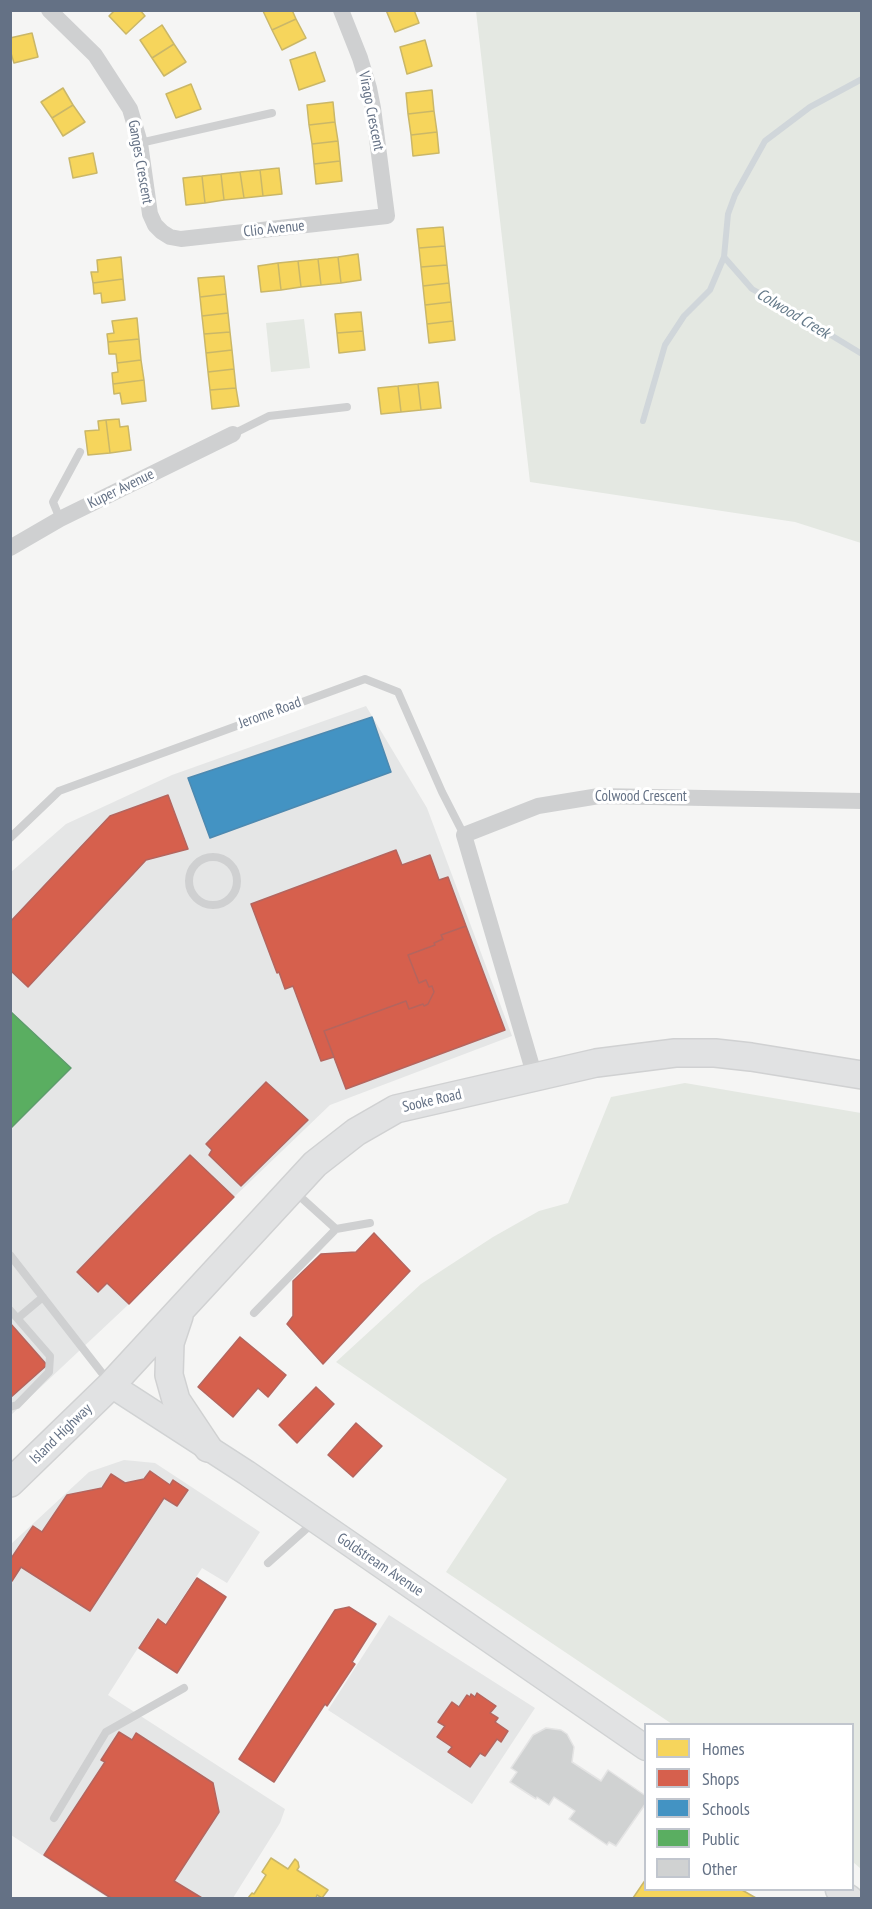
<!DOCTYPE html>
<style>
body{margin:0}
#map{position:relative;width:872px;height:1909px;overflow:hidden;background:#f5f5f4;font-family:"PT Sans Narrow",sans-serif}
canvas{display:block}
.frame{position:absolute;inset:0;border:12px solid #647185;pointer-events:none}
.legend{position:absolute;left:644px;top:1723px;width:210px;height:168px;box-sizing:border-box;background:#fff;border:2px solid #c1c6ce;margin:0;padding:8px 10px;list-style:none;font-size:18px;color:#647185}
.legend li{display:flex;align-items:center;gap:12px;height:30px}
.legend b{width:30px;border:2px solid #c1c6ce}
</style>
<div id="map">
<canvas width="872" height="1909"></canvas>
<div class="frame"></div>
<ul class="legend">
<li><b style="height:16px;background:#f6d55c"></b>Homes</li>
<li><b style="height:16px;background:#d6604d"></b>Shops</li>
<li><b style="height:16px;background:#4393c3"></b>Schools</li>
<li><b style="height:16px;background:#5aae61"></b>Public</li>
<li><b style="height:16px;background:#d0d2d2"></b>Other</li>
</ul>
</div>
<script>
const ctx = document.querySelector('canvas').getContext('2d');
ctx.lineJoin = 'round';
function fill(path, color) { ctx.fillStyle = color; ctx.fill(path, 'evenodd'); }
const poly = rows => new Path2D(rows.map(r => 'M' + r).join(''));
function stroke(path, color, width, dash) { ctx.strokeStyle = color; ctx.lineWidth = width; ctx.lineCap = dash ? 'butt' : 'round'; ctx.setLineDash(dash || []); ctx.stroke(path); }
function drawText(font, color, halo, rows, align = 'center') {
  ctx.font = font + ' "PT Sans Narrow",sans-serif'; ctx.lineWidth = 6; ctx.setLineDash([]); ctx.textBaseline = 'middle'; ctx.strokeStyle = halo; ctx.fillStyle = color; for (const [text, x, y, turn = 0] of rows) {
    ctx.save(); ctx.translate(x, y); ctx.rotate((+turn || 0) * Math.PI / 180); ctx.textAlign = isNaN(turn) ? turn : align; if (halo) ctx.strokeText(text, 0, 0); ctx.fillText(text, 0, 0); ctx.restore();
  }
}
fill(poly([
 [366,706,427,808,512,1036,330,1105,234,1197,216,1217,129,1304,11,1415,11,872,66,824,172,775],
 [124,1460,155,1463,260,1532,227,1583,202,1568,166,1623,157,1618,108,1695,285,1809,280,1823,233,1898,108,1898,11,1835,11,1544,89,1472],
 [389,1615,535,1708,472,1804,328,1710]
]), '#e5e6e6');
fill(poly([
 [476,11,861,11,861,543,795,522,530,482],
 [304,319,310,368,271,372,266,323],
 [685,1083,861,1113,861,1869,853,1862,852,1724,672,1724,446,1572,507,1479,336,1362,421,1284,493,1237,539,1211,568,1203,611,1097]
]), '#e4e8e2');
const homes = poly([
 [115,10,140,10,145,16,126,34,109,16,115,10],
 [292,10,296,19,272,30,263,11,292,10],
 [386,10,414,10,419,23,395,32,386,10],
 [296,19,306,38,282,50,272,30,296,19],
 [162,25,174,44,152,58,140,40,162,25],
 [32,33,38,57,14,63,10,50,10,38,32,33],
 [425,40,432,66,407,74,400,47,425,40],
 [174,44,186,62,164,76,152,58,174,44],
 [315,52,325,81,299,90,290,60,315,52],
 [191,84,201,109,176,118,166,94,191,84],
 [63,88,73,105,52,118,41,102,63,88],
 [432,90,434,111,408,114,406,93,432,90],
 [333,102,335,122,309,125,307,105,333,102],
 [73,105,85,122,63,136,52,118,73,105],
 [434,111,437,132,411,135,408,114,434,111],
 [335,122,338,141,312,144,309,125,335,122],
 [437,132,439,153,413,156,411,135,437,132],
 [338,141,340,161,314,164,312,144,338,141],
 [93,153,97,173,73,178,69,158,93,153],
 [340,161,342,181,316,184,314,164,340,161],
 [279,168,282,194,263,196,260,170,279,168],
 [260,170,263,196,244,198,240,172,260,170],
 [240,172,244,198,224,200,221,174,240,172],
 [221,174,224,200,205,203,202,176,221,174],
 [202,176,205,203,186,205,183,178,202,176],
 [443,227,445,246,419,248,417,229,443,227],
 [445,246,447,265,421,267,419,248,445,246],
 [358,254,361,280,341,283,338,257,358,254],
 [121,257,123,279,93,283,91,272,98,272,97,260,121,257],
 [338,257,341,283,321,285,318,259,338,257],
 [318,259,321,285,301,287,298,261,318,259],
 [298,261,301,287,281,290,278,263,298,261],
 [278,263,281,290,261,292,258,266,278,263],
 [447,265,449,283,423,286,421,267,447,265],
 [224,276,226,294,200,297,198,278,224,276],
 [123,279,125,300,102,303,101,293,94,294,93,283,123,279],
 [449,283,451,302,425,305,423,286,449,283],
 [226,294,228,313,202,316,200,297,226,294],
 [451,302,453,321,427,324,425,305,451,302],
 [361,312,363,331,337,333,335,314,361,312],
 [228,313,230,332,204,334,202,316,228,313],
 [137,318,139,339,108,342,107,334,114,333,112,321,137,318],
 [453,321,455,340,429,343,427,324,453,321],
 [363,331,365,350,339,353,337,333,363,331],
 [230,332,232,350,206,353,204,334,230,332],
 [139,339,141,360,117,363,116,354,109,354,108,342,139,339],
 [232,350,234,369,208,372,206,353,232,350],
 [141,360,144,380,113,384,112,373,118,372,117,363,141,360],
 [234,369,236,388,210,390,208,372,234,369],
 [144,380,146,401,122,404,120,393,114,394,113,384,144,380],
 [438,382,441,408,421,410,418,384,438,382],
 [418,384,421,410,401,412,398,386,418,384],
 [398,386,401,412,381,414,378,388,398,386],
 [236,388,239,406,212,409,210,390,236,388],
 [119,419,120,427,128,426,131,450,110,453,106,420,119,419],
 [106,420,110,453,88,455,85,431,99,430,98,421,106,420],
 [271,1858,288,1869,295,1859,298,1862,299,1867,297,1870,328,1890,322,1898,317,1895,316,1898,248,1898,252,1893,254,1894,266,1875,262,1872,271,1858],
 [646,1879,646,1890,742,1890,756,1898,633,1898,646,1879]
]);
fill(homes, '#f6d55c');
stroke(homes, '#cab768', 1.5);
const shops = poly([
 [168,795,188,849,146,860,28,987,10,970,10,922,110,816,168,795],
 [396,850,402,865,430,855,439,880,448,877,466,926,441,935,443,939,434,943,435,945,408,955,419,983,426,980,429,987,432,986,434,992,428,1004,424,1006,423,1004,409,1009,406,1001,324,1031,334,1057,321,1061,293,986,285,989,279,972,277,973,251,904,396,850],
 [466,926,505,1030,346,1089,324,1031,406,1001,409,1009,423,1004,424,1006,428,1004,434,992,432,986,429,987,426,980,419,983,408,955,435,945,434,943,443,939,441,935,466,926],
 [266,1082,308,1120,241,1186,209,1155,212,1150,206,1144,266,1082],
 [190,1155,234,1197,129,1304,107,1283,98,1292,77,1272,190,1155],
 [374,1233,410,1271,323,1364,287,1324,293,1316,293,1281,321,1254,356,1252,374,1233],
 [10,1323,47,1365,10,1398,10,1323],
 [240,1337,286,1375,268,1397,258,1388,233,1417,198,1387,240,1337],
 [316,1387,334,1404,297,1443,279,1425,316,1387],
 [356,1423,382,1446,353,1477,328,1455,356,1423],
 [150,1471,170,1485,173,1480,188,1490,177,1506,164,1498,90,1611,21,1567,12,1581,10,1580,10,1560,33,1526,42,1532,67,1495,102,1488,111,1474,125,1483,144,1479,150,1471],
 [197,1578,226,1597,177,1673,139,1648,158,1619,166,1625,197,1578],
 [349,1607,376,1624,352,1662,355,1664,327,1706,325,1704,274,1782,239,1759,335,1610,349,1607],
 [477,1693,496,1706,490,1713,498,1718,495,1722,508,1731,501,1742,497,1739,485,1756,480,1753,470,1767,448,1752,452,1747,437,1737,445,1726,438,1722,452,1702,459,1707,467,1695,470,1697,471,1694,475,1697,477,1693],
 [119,1732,132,1740,136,1733,213,1783,219,1812,174,1881,202,1898,111,1898,44,1855,105,1762,101,1760,119,1732]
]);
fill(shops, '#d6604d');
stroke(shops, '#b4655e', 1.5);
const schools = poly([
 [372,717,391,772,210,838,188,778,372,717]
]);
fill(schools, '#4393c3');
stroke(schools, '#4d89b0', 1.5);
const public = poly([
 [10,1011,71,1068,10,1129,10,1011]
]);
fill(public, '#5aae61');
stroke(public, '#5d9c6c', 1.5);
stroke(poly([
 [862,79,810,107,765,141,735,195,728,214,724,257,752,289,788,309,862,354],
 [643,421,665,345,684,316,710,290,724,257]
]), '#d0d6da', 6);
const building = poly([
 [546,1728,561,1730,567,1734,574,1747,572,1762,601,1781,608,1770,646,1796,646,1803,616,1846,609,1842,607,1845,569,1819,575,1811,554,1797,549,1805,537,1797,536,1799,510,1782,517,1772,511,1768,533,1735,546,1728]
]);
fill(building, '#d0d2d2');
stroke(building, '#e4e4e4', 1.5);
const secondary = poly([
 [111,1385,247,1473,646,1748],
 [838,1890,850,1898]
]);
const primary = poly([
 [179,1316,170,1343,169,1375,176,1400,208,1448],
 [10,1483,111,1385,315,1164,356,1132,396,1109,596,1063,675,1053,715,1053,751,1057,862,1075]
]);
stroke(secondary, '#d0d2d3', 27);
stroke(primary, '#d0d1d2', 30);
stroke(poly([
 [140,143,272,113],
 [233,434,269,416,347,407],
 [60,519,53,502,80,452],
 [10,838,59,791,365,679,398,692,442,792,464,835],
 '189 881a24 24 0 1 1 48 0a24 24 0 1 1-48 0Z',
 [295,1192,336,1229,370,1223],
 [10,1255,109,1382],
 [10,1310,50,1356,49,1372,17,1405,10,1407],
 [254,1313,336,1229],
 [18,1318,43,1297],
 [268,1563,314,1522],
 [54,1818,106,1732,184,1688]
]), '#cfd0d1', 8);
stroke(poly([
 [49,10,95,55,130,109,140,143,150,214,155,225,162,232,170,237,181,239,387,216,373,108,369,88,360,58,341,10],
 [10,548,60,519,233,434],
 [535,1077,464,835,538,806,599,796,862,801]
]), '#cfd0d1', 16);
stroke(secondary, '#e1e2e3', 24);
stroke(primary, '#e1e2e3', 27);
drawText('15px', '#647185', '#fff', [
 ["Virago Crescent",371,111,79],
 ["Ganges Crescent",140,162,80],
 ["Clio Avenue",274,229,-6],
 ["Kuper Avenue",121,489,-26],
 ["Jerome Road",270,713,-20],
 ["Colwood Crescent",641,797],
 ["Sooke Road",432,1101,-13],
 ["Island Highway",61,1434,-44],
 ["Goldstream Avenue",380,1565,34]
]);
drawText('italic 16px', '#647989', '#fff', [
 ["Colwood Creek",793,314,31]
]);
</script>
